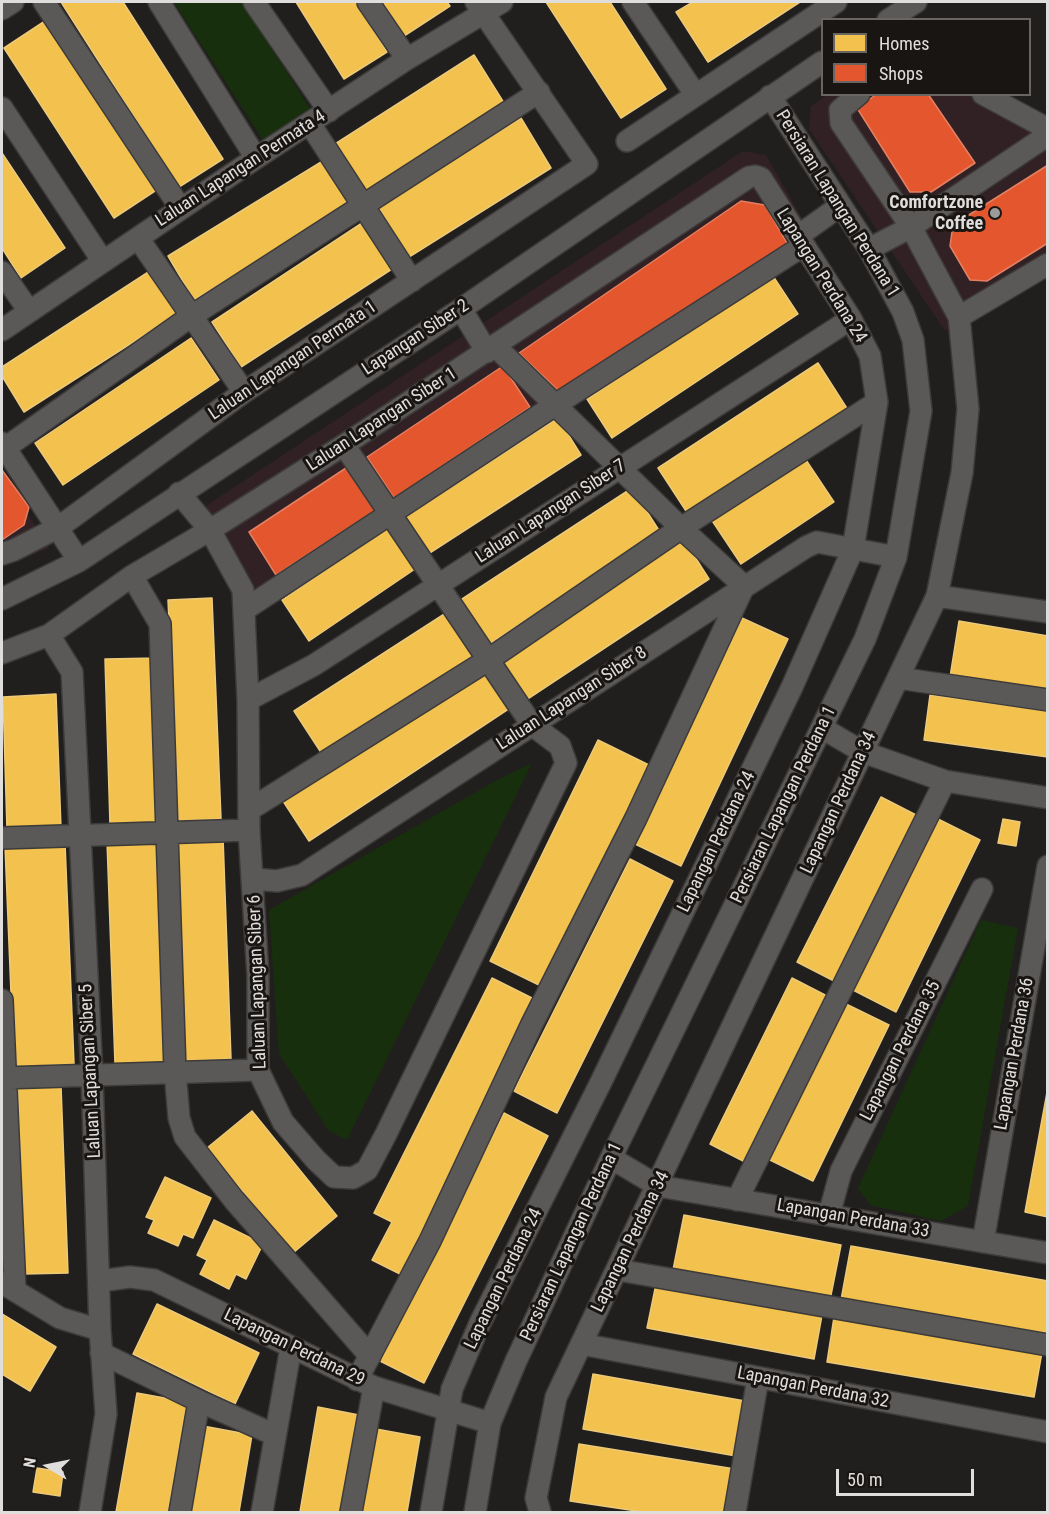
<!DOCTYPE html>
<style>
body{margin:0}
#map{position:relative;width:1049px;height:1514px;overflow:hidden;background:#211f1d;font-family:"Roboto Condensed",sans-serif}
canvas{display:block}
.frame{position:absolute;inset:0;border:3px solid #e0dedc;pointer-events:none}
.legend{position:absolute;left:821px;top:18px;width:210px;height:78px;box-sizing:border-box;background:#191512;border:2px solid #696563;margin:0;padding:8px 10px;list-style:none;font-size:18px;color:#e0dedc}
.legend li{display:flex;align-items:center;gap:12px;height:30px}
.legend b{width:30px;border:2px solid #696563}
.north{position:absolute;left:18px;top:1436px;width:60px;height:60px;-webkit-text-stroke:4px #191512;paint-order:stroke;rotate:280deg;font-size:16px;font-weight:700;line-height:24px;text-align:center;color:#e0dedc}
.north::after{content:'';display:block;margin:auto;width:21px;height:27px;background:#e0dedc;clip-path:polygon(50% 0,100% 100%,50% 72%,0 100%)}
.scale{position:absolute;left:836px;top:1469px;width:138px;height:27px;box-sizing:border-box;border:3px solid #e0dedc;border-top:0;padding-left:8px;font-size:18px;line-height:21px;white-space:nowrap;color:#e0dedc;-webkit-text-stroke:4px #191512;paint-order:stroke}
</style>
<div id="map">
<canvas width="1049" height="1514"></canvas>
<div class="frame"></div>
<ul class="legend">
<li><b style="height:16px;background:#f2c14e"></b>Homes</li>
<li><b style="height:16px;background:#e4572e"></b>Shops</li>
</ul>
<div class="north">N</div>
<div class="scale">50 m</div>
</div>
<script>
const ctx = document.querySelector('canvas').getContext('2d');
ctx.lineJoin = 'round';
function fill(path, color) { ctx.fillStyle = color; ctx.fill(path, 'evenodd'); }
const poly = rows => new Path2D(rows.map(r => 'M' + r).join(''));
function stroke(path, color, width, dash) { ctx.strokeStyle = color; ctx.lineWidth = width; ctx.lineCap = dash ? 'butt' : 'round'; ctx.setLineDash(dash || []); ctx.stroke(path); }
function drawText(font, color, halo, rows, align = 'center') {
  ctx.font = font + ' "Roboto Condensed",sans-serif'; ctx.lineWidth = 6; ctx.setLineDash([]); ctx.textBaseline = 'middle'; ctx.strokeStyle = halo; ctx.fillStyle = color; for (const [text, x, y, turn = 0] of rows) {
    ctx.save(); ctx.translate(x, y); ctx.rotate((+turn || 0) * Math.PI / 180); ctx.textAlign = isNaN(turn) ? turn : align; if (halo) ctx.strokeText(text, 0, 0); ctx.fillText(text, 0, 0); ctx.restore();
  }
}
fill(poly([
 [828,94,999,95,1047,123,1047,272,945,331,809,129,811,106],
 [743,151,766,155,816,242,260,598,201,509],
 [2,473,49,548,2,567]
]), '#312024');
fill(poly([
 [174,2,242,2,310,109,263,140],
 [532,763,347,1140,329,1131,279,1054,269,910,497,780],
 [981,920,1018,928,968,1206,941,1221,870,1205,858,1188]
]), '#182f0d');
const homes = poly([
 [61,2,123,2,223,159,179,187,61,2],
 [296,2,356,2,387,52,344,79,296,2],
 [382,2,447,2,450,6,404,36,382,2],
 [546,2,610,2,666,89,621,118,546,2],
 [693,2,800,2,708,62,676,12,693,2],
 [48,19,158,189,114,218,4,48,48,19],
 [474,55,504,103,366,192,335,144,474,55],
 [521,118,551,168,409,257,378,207,521,118],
 [2,153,65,248,21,278,2,248,2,153],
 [326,159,353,203,194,300,168,256,326,159],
 [362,223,392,269,241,367,212,322,362,223],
 [153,269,180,312,24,412,2,376,2,367,153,269],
 [773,276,798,314,612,438,587,399,773,276],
 [191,338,219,380,63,485,35,443,191,338],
 [818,363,848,410,688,514,658,468,818,363],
 [558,418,581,455,425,556,402,519,558,418],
 [804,457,834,502,741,564,711,519,804,457],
 [632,488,660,532,488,645,459,601,632,488],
 [388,528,415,569,309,641,282,600,388,528],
 [683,538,709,579,526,700,500,660,683,538],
 [212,598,221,819,178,821,168,600,212,598],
 [449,611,476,654,322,754,294,711,449,611],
 [742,618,788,639,681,866,635,844,742,618],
 [959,621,1048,636,1048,692,950,677,959,621],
 [158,658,162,823,110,825,105,659,158,658],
 [483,668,510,708,309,841,283,801,483,668],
 [56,694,61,828,7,830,3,697,56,694],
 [930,695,1048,711,1048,757,924,740,930,695],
 [598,740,651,766,543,987,490,961,598,740],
 [881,797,920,817,836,982,797,962,881,797],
 [936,818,980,840,896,1012,853,990,936,818],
 [1003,819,1020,822,1016,846,998,843,1003,819],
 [223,837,231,1059,184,1061,175,839,223,837],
 [162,839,170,1062,115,1064,107,841,162,839],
 [65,843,74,1064,14,1067,5,846,65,843],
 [630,859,673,881,557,1113,514,1091,630,859],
 [492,978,540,1002,404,1276,372,1260,392,1222,374,1213,492,978],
 [792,978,829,997,747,1163,710,1144,792,978],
 [844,1003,889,1025,813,1181,768,1159,844,1003],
 [61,1086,68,1273,24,1274,18,1088,61,1086],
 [1048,1087,1048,1217,1025,1212,1048,1087],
 [252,1111,337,1216,293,1253,207,1148,252,1111],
 [504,1113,548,1136,424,1383,380,1361,504,1113],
 [165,1177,211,1198,193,1238,183,1234,178,1246,148,1233,154,1220,146,1217,165,1177],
 [684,1215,841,1245,830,1300,673,1270,684,1215],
 [214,1220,263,1244,246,1279,236,1274,229,1289,200,1274,207,1260,197,1255,214,1220],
 [851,1246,1048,1281,1048,1320,1045,1337,841,1300,851,1246],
 [656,1284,822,1315,814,1359,647,1328,656,1284],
 [157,1304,259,1353,235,1404,133,1354,157,1304],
 [2,1314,56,1347,30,1391,2,1374,2,1314],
 [834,1317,1042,1352,1034,1397,827,1362,834,1317],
 [593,1374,745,1401,736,1456,583,1429,593,1374],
 [137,1393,187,1402,168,1512,116,1512,137,1393],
 [318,1407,359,1415,342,1512,300,1512,318,1407],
 [203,1426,252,1435,239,1512,189,1512,203,1426],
 [376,1429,420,1437,407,1512,362,1512,376,1429],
 [579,1444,735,1469,728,1512,643,1512,570,1501,579,1444],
 [37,1468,63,1472,60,1496,33,1492,37,1468]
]);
fill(homes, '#f2c14e');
stroke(homes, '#edca79', 1.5);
const shops = poly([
 [877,94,928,94,975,163,931,192,910,192,857,108,877,94],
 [1048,165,1048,243,987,281,970,280,950,246,953,225,1048,165],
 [741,201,765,205,788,245,563,395,519,353,741,201],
 [503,366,530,407,394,498,367,457,503,366],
 [349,466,376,510,276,575,249,532,349,466],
 [2,470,29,507,24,525,2,540,2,470]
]);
fill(shops, '#e4572e');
stroke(shops, '#e38062', 1.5);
const minor = poly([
 [44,2,181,209],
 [159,2,256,158],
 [254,2,329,111],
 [368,2,407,59],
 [633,2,695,94],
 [2,9,13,2],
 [888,20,916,2],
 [983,94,1048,129],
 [2,108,102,260],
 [310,124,412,281],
 [627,141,836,2],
 [798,236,840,206],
 [138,238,244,392],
 [869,249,911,227,1048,135],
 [2,272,29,311],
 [461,309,487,352],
 [959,317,1048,264],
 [2,330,256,158,407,59,502,2],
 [2,443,79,561],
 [5,448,193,315,539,92],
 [179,493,210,530,243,590,248,700,249,830,258,976,258,1070,283,1122,316,1160,334,1177,353,1178,367,1170,386,1134,566,763,560,746,532,725,344,445],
 [2,554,14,550,59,527,244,392,587,164,476,2],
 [132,576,160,624,175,1071,179,1118,185,1137,234,1200,370,1356],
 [937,596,1048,612],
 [2,599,79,561,461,309,822,62],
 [244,610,555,405,803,246],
 [49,635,72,672,92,1075,100,1330,106,1414,90,1512],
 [2,653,49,635,132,576,210,530,344,445,749,177,755,176,761,178,851,319,870,356,877,402,853,549,792,687,600,1084,480,1323,452,1389,431,1512],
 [898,678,1048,700],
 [248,700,314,665,851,319],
 [822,728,863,752,945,781,1048,798],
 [249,810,488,660,681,528,877,402],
 [2,838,249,830],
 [254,879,277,881,302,875,806,547,817,542,896,557],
 [2,1000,15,1290],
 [2,1078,258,1070],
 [611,1158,658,1186,1048,1253],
 [737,1200,945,781],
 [829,1215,841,1171,982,889],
 [983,1242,1048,866],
 [618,1270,1048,1345],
 [100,1281,130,1277,154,1280,374,1387,490,1423],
 [2,1283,60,1318,100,1330],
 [581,1344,1048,1432],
 [101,1353,199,1401,180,1512],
 [357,1380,430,1241,531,1026,636,818,744,586,681,528,495,346],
 [199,1401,275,1435],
 [262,1512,291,1347],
 [351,1512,374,1387],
 [475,1512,490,1423,516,1361,611,1158,865,639,896,557,921,411,913,340,903,312,869,249,770,96],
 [540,1512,536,1498,556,1397,937,596,962,473,968,409,959,317,911,227,841,123,840,110,859,94],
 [735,1512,758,1378]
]);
stroke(minor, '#3d3b3a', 24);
stroke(minor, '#5a5958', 21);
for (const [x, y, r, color] of [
 [995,213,6,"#9d9b99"]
]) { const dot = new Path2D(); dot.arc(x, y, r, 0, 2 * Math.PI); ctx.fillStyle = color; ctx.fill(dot); stroke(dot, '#191512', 2); }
drawText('18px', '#e0dedc', '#191512', [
 ["Laluan Lapangan Permata 4",241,169,-33],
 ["Persiaran Lapangan Perdana 1",837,204,58],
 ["Lapangan Perdana 24",821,276,58],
 ["Lapangan Siber 2",416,338,-33],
 ["Laluan Lapangan Permata 1",293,361,-34],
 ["Laluan Lapangan Siber 1",382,420,-33],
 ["Laluan Lapangan Siber 7",551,512,-33],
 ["Laluan Lapangan Siber 8",572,699,-33],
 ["Lapangan Perdana 34",839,803,-65],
 ["Persiaran Lapangan Perdana 1",784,805,-64],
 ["Lapangan Perdana 24",717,842,-64],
 ["Laluan Lapangan Siber 6",258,982,-92],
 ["Lapangan Perdana 35",901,1051,-63],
 ["Lapangan Perdana 36",1015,1054,-80],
 ["Laluan Lapangan Siber 5",91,1071,-93],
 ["Lapangan Perdana 33",853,1219,10],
 ["Persiaran Lapangan Perdana 1",572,1242,-65],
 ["Lapangan Perdana 34",631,1242,-64],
 ["Lapangan Perdana 24",504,1279,-64],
 ["Lapangan Perdana 29",294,1348,26],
 ["Lapangan Perdana 32",813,1388,11]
]);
drawText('bold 18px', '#e0dedc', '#191512', [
 ["Comfortzone",983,203],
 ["Coffee",983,224]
], 'right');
</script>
